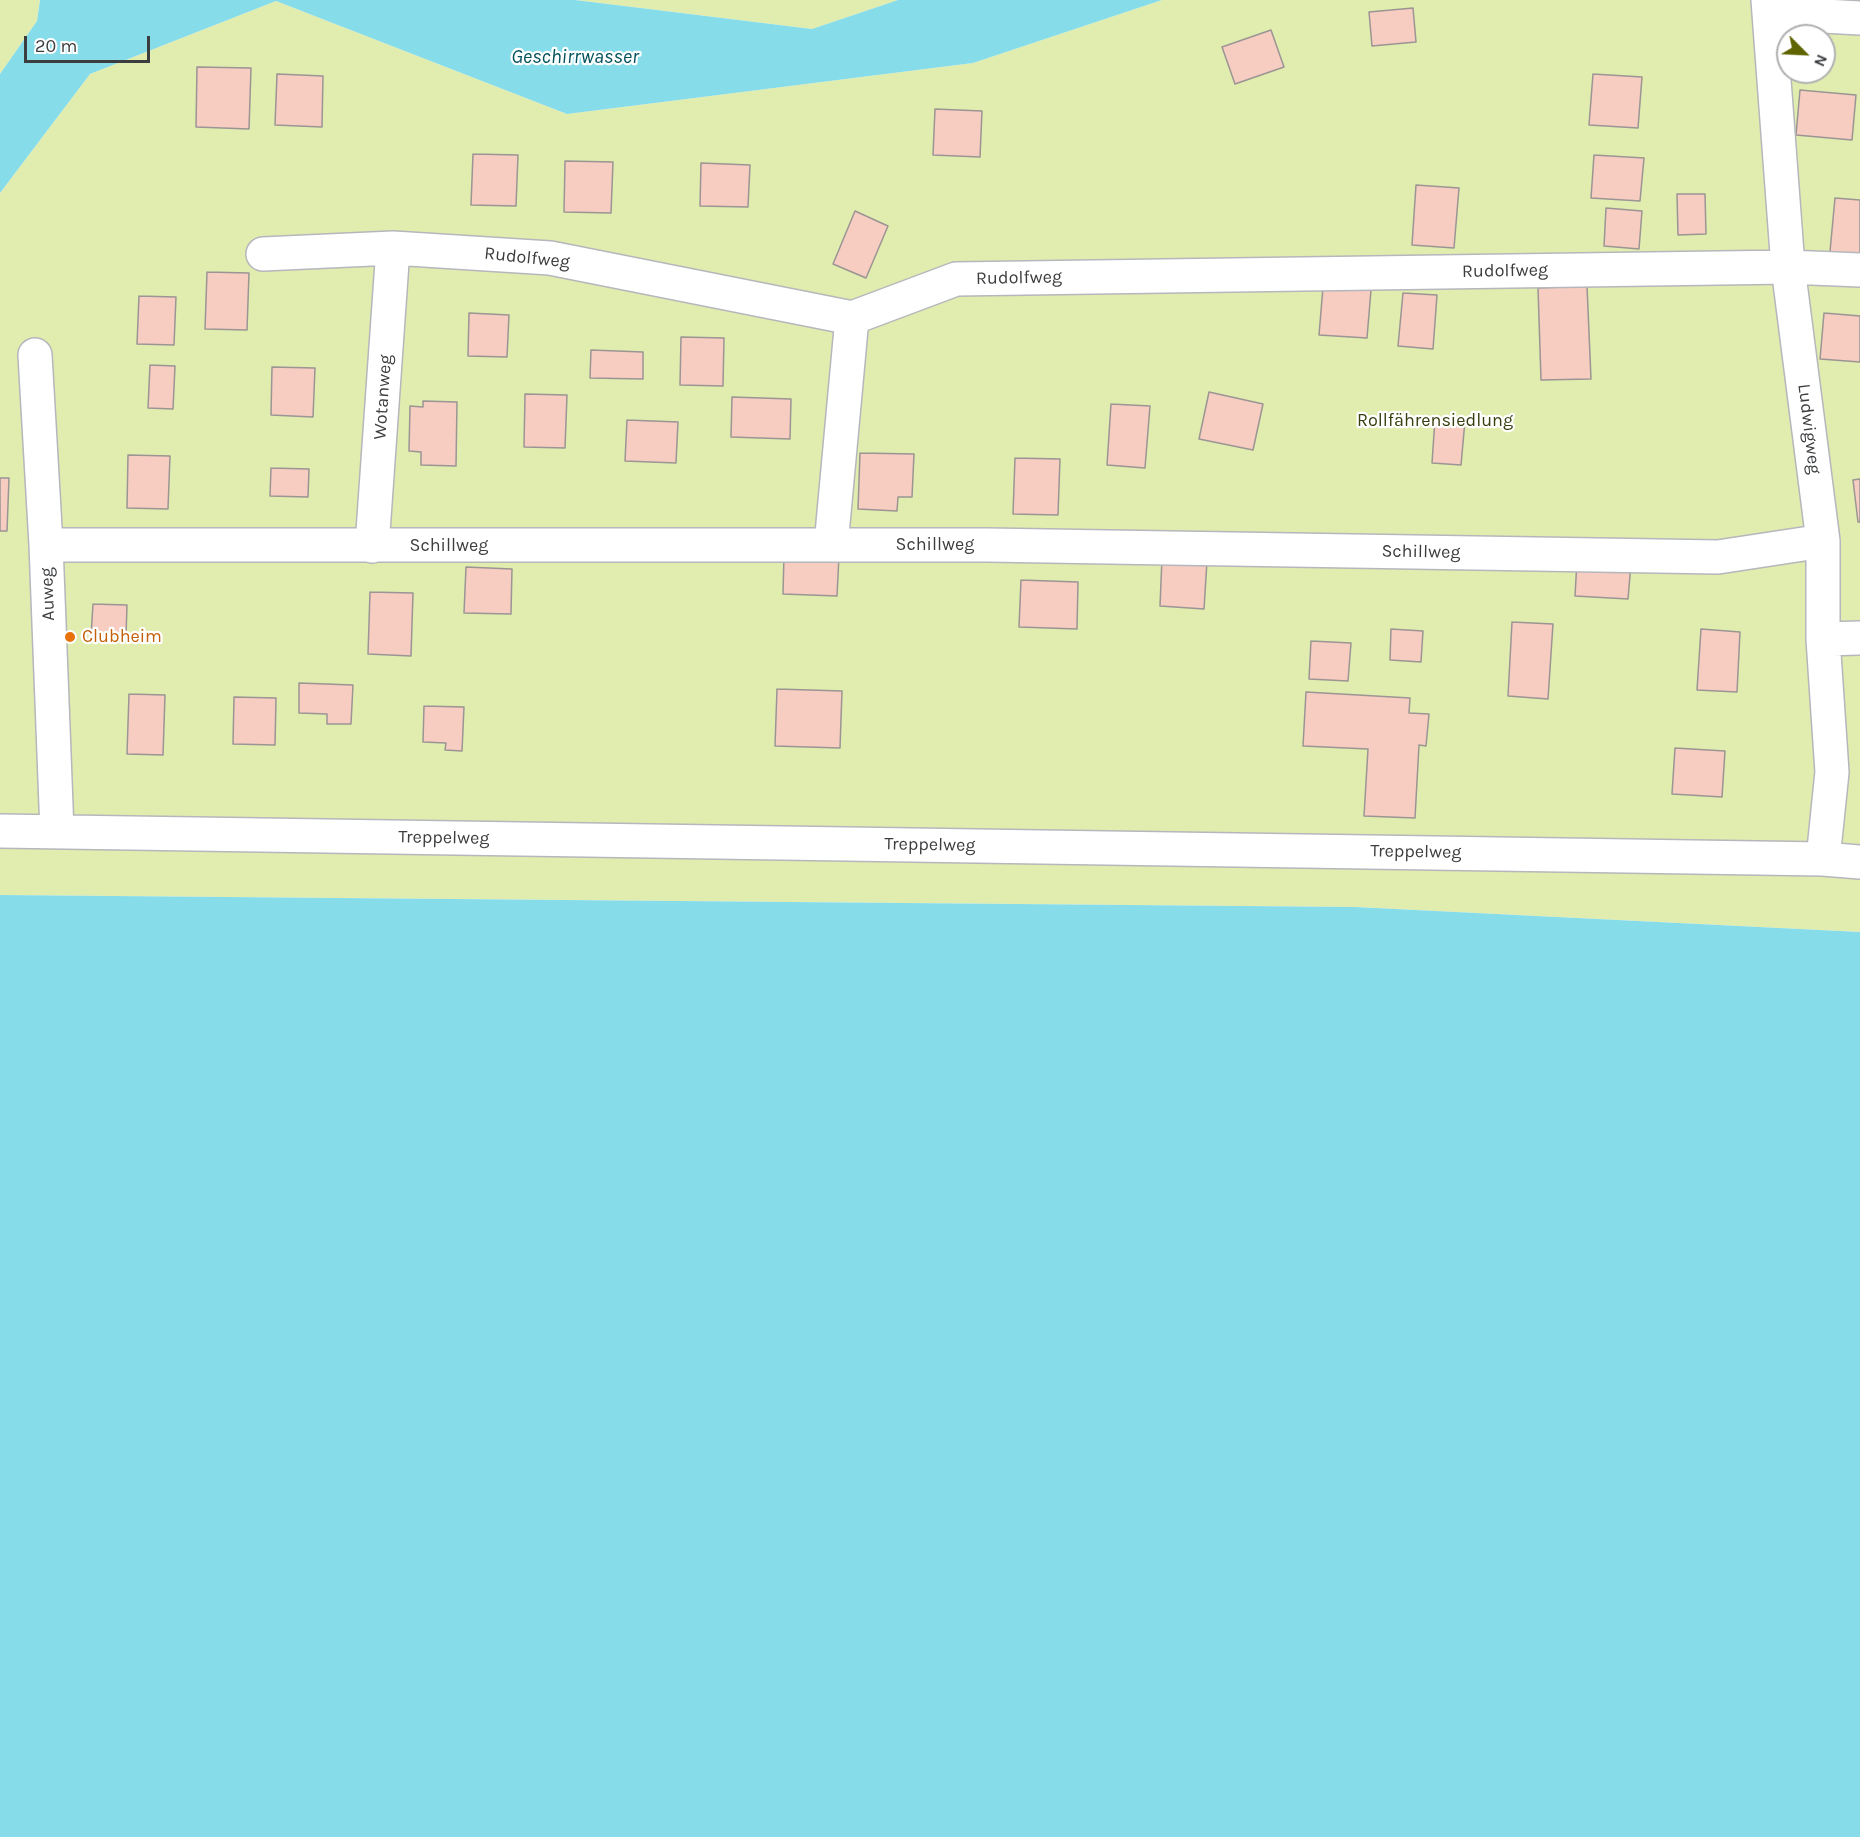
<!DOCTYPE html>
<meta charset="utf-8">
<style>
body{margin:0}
#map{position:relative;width:1860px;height:1837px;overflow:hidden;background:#f6f9fe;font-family:Karla,sans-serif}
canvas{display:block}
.north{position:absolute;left:1776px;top:24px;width:60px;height:60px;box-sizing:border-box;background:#fff;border:2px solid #b1b1b2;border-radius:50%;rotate:114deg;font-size:16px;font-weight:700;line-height:24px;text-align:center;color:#3c3d3f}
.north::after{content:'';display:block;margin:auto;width:21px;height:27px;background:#5f6400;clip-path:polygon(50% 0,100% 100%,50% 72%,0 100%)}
.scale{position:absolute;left:24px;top:36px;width:126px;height:27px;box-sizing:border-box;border:3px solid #3c3d3f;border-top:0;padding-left:8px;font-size:18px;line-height:21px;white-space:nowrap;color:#3c3d3f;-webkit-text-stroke:4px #fff;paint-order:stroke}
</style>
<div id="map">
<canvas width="1860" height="1837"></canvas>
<div class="north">N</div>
<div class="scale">20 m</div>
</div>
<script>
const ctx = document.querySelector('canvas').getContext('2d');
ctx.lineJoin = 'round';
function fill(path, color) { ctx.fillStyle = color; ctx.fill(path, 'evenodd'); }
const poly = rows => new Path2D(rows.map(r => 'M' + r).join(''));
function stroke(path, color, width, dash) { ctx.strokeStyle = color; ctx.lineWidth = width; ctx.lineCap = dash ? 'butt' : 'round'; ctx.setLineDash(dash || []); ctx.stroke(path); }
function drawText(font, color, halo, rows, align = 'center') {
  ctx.font = font + ' Karla,sans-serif'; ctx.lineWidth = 4.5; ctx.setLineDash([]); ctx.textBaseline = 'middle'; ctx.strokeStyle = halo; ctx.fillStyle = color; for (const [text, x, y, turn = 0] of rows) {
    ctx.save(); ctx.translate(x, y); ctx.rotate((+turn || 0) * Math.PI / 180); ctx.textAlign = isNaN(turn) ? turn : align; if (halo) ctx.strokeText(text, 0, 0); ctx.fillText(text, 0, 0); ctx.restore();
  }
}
fill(poly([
 [0,0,40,0,37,21,0,74],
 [575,0,898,0,812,29],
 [1162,0,1860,0,1860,932,1355,907,0,895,0,193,90,74,276,1,567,114,973,63],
 [1788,36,1824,36,1824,72,1788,72]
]), '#e1ecaf');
fill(poly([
 [40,0,575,0,812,29,898,0,1162,0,973,63,567,114,276,1,90,74,0,193,0,74,37,21],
 [0,895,1355,907,1860,932,1860,1837,0,1837]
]), '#86dce8');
const building = poly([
 [1413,8,1416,42,1372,46,1369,12,1413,8],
 [1271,30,1284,67,1235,84,1222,47,1271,30],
 [197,67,251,68,249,129,196,127,197,67],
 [277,74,323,76,322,127,275,125,277,74],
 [1593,74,1642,77,1638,128,1589,125,1593,74],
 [1800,90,1856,95,1852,140,1796,135,1800,90],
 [935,109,982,111,980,157,933,155,935,109],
 [473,154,518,155,516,206,471,205,473,154],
 [1594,155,1644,158,1640,201,1591,198,1594,155],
 [565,161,613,162,611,213,564,212,565,161],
 [701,163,750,165,748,207,700,206,701,163],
 [1416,185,1459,188,1454,248,1412,245,1416,185],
 [1677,194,1705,194,1706,234,1678,235,1677,194],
 [1835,198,1860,200,1860,265,1829,262,1835,198],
 [1606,208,1642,211,1639,249,1604,246,1606,208],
 [855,211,888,226,866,278,833,264,855,211],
 [207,272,249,273,247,330,205,329,207,272],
 [1587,286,1591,379,1541,380,1538,288,1587,286],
 [1323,287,1371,290,1367,338,1319,335,1323,287],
 [1403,293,1437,295,1433,349,1398,346,1403,293],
 [139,296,176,297,174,345,137,344,139,296],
 [469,313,509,315,507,357,468,356,469,313],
 [1824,313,1860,316,1860,362,1820,359,1824,313],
 [681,337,724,338,723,386,680,385,681,337],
 [591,350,643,352,643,379,590,378,591,350],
 [150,365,175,366,173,409,148,408,150,365],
 [272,367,315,368,313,417,271,415,272,367],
 [1209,392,1263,404,1253,450,1199,439,1209,392],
 [525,394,567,395,565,448,524,447,525,394],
 [732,397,791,399,790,439,731,437,732,397],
 [423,401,457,402,456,466,421,465,421,452,409,451,410,406,423,407,423,401],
 [1111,404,1150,406,1145,468,1107,465,1111,404],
 [1435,419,1465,421,1461,465,1432,463,1435,419],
 [627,420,678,422,676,463,625,461,627,420],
 [860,453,914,454,912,497,898,497,897,511,858,509,860,453],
 [128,455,170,456,168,509,127,508,128,455],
 [1015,458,1060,459,1058,515,1013,514,1015,458],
 [271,468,309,469,308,497,270,496,271,468],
 [0,478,9,478,7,531,0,531,0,478],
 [1860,479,1860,522,1858,522,1853,480,1860,479],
 [784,554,839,556,837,596,783,594,784,554],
 [1162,558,1207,561,1204,609,1160,606,1162,558],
 [1577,561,1631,564,1628,599,1575,596,1577,561],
 [466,567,512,569,511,614,464,613,466,567],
 [1021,580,1078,582,1077,629,1019,627,1021,580],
 [370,592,413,593,411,656,368,654,370,592],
 [93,604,127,605,126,637,91,636,93,604],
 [1512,622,1553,624,1548,699,1508,696,1512,622],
 [1391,629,1423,631,1421,662,1390,660,1391,629],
 [1701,629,1740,632,1737,692,1697,690,1701,629],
 [1311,641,1351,643,1348,681,1309,679,1311,641],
 [299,683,353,685,351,724,327,724,327,714,299,713,299,683],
 [777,689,842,691,840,748,775,746,777,689],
 [1306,692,1410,698,1409,713,1429,714,1426,746,1419,745,1415,818,1364,816,1368,749,1303,746,1306,692],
 [129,694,165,695,163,755,127,754,129,694],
 [234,697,276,698,275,745,233,744,234,697],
 [424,706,464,707,462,751,445,750,446,743,423,742,424,706],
 [1675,748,1725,751,1722,797,1672,794,1675,748]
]);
fill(building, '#f7ccc1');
stroke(building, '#9b9594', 1.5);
const minor = poly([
 [1768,0,1788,267,1823,541,1823,639,1832,772,1823,859],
 [1769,13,1860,18],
 [263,254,393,248,550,258,852,318,956,279,1788,267,1860,270],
 [35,355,46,545,57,832],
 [46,545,987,545,1718,557,1823,541],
 [831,545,852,318],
 [372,546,393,248],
 [1823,639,1860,638],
 [0,831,1823,859,1860,862]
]);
stroke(minor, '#b5b7bc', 36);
stroke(minor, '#fff', 33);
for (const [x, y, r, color] of [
 [70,637,6,"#e8710a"]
]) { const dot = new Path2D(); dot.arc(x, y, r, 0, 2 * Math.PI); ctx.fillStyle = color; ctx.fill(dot); stroke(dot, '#fff', 2); }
drawText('18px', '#3c3d3f', '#fff', [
 ["Rudolfweg",527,258,6],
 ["Rudolfweg",1505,271,-1],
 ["Rudolfweg",1019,278,-1],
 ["Wotanweg",383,397,-86],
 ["Ludwigweg",1809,429,83],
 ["Schillweg",935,545],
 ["Schillweg",449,546],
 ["Schillweg",1421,552,1],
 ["Auweg",48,594,-92],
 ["Treppelweg",444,838,1],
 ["Treppelweg",930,845,1],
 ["Treppelweg",1416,852,1]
]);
drawText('18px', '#393f0f', '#fff', [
 ["Rollfährensiedlung",1435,421]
]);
drawText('18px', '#c56008', '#fff', [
 ["Clubheim",82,637]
], 'left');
drawText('italic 20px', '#00525b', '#fff', [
 ["Geschirrwasser",575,57]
]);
</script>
